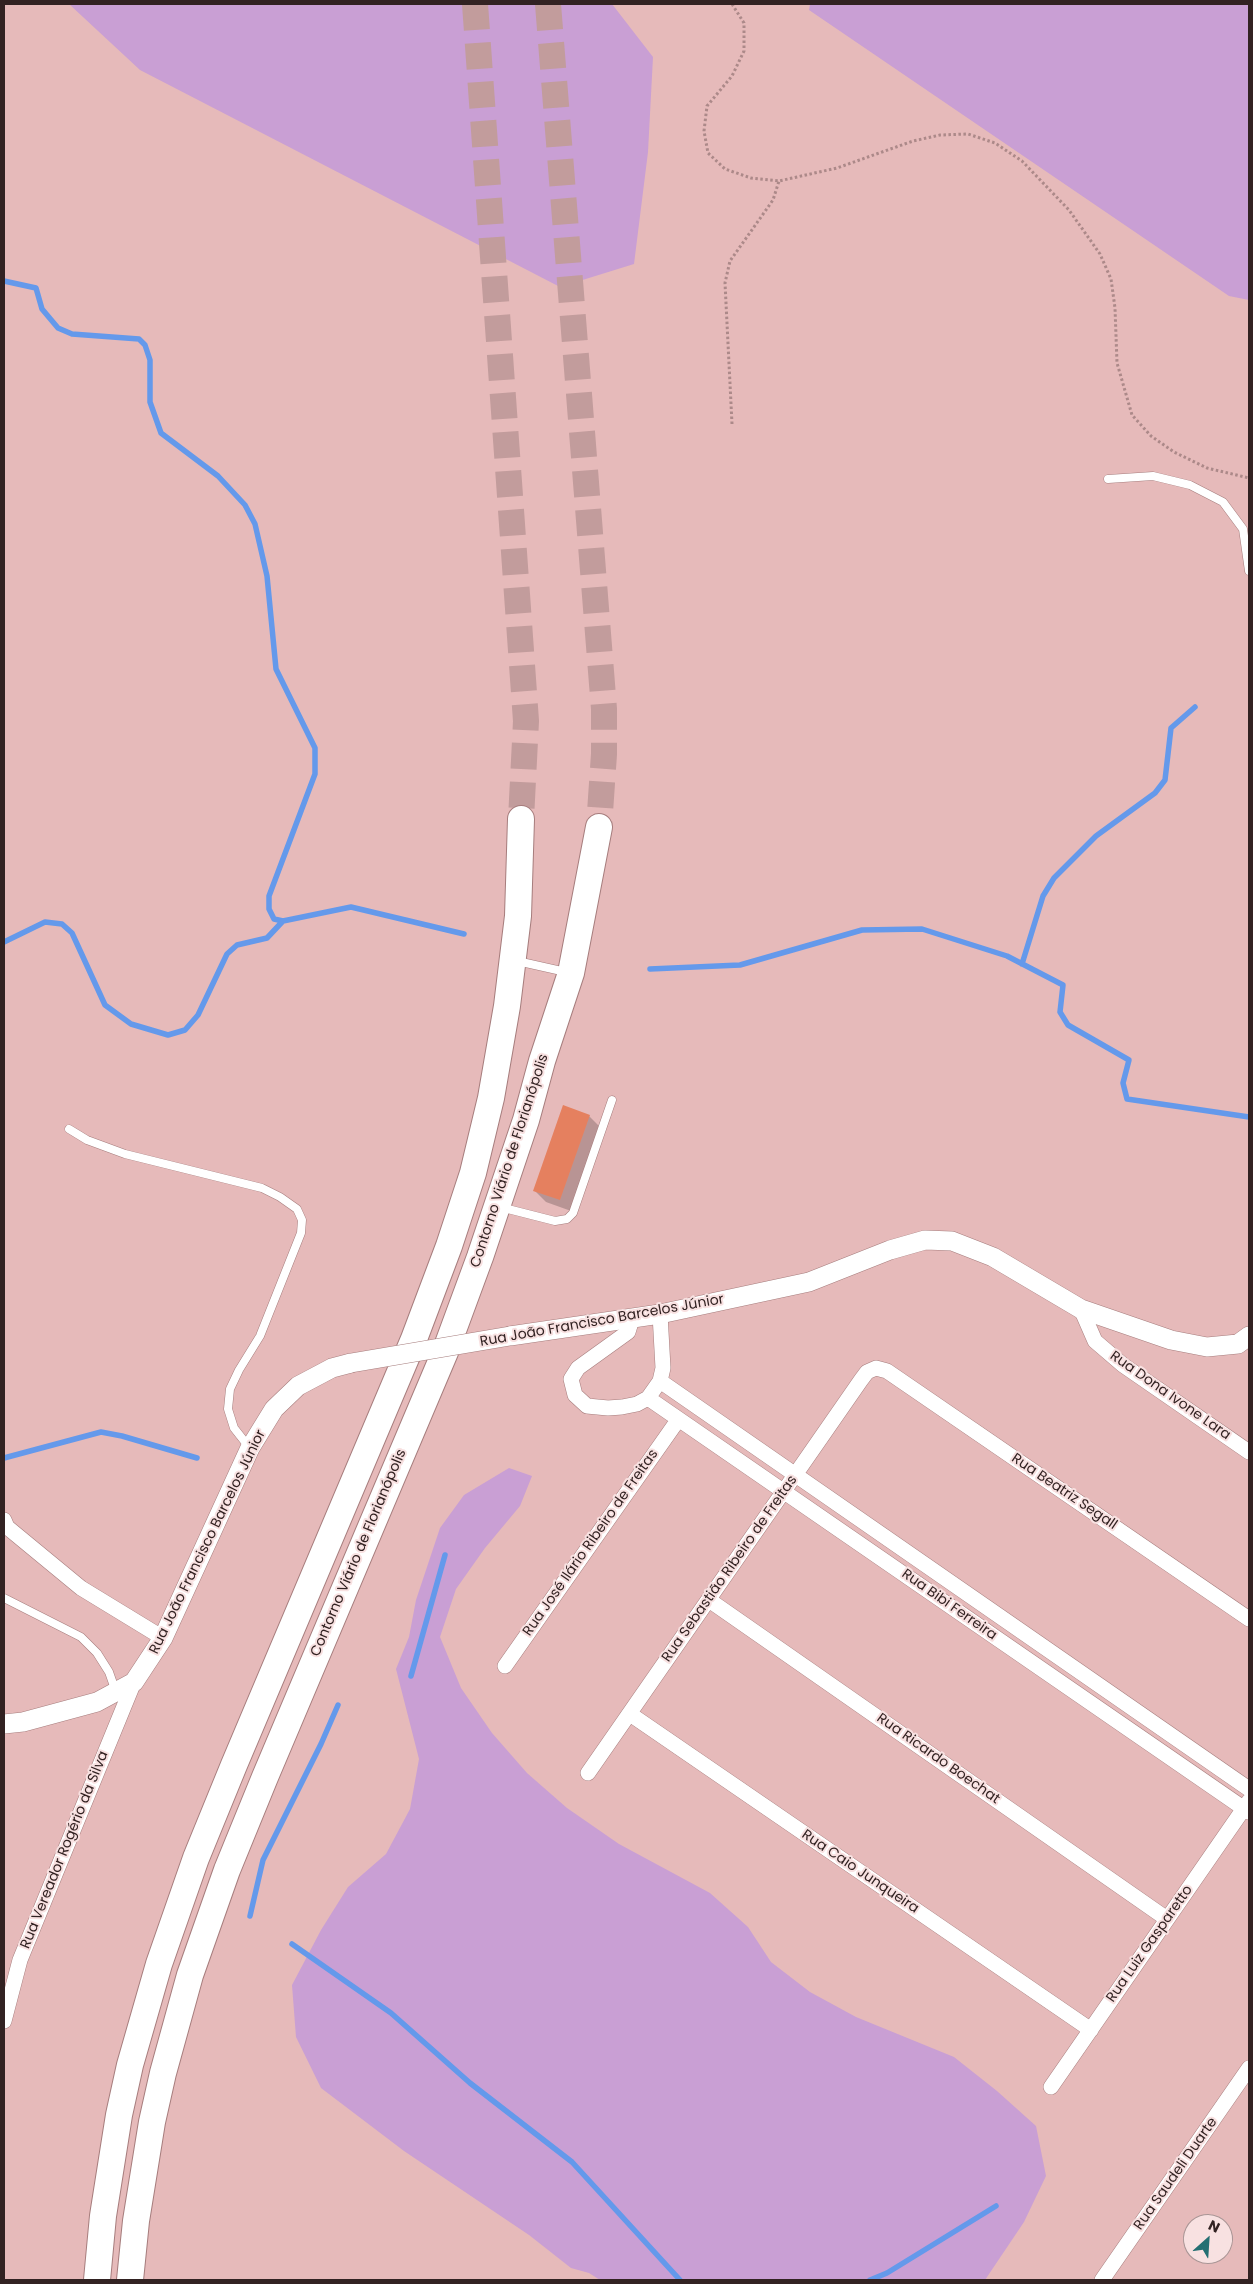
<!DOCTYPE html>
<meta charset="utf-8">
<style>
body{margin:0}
#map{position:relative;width:1253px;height:2284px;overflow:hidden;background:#e6baba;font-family:Poppins,sans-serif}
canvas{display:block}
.frame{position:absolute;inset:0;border:5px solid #322222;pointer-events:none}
.north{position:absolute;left:1183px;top:2214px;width:50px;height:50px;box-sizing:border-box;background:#f8e1e1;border:1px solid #a99595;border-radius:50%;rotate:26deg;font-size:14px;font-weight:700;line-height:20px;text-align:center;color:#322222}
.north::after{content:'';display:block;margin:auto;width:18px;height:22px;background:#246f72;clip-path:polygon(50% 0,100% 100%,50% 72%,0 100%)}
</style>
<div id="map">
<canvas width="1253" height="2284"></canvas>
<div class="frame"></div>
<div class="north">N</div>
</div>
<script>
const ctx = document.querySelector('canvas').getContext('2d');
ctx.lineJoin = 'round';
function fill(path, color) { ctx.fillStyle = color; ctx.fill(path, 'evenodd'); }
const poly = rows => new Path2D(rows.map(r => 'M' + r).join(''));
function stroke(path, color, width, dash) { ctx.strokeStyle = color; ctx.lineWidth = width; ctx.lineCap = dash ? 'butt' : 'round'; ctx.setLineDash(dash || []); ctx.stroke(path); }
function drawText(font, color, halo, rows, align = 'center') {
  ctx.font = font + ' Poppins,sans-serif'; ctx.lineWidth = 4; ctx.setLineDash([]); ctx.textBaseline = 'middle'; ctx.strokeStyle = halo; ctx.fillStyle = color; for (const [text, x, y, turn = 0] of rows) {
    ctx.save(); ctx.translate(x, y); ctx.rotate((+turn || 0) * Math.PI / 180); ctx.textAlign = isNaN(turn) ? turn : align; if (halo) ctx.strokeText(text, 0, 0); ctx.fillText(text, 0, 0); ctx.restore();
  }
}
fill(poly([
 [69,4,612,4,653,57,648,152,634,264,560,287,140,70],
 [810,4,1249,4,1249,300,1229,296,809,10],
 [509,1468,532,1476,520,1506,485,1548,456,1589,440,1637,461,1688,492,1733,527,1773,567,1808,619,1844,710,1893,748,1927,771,1962,810,1992,856,2017,954,2057,997,2091,1036,2126,1046,2176,1024,2222,985,2280,600,2280,589,2273,571,2268,529,2235,404,2151,321,2088,296,2037,292,1985,321,1930,348,1887,386,1854,410,1809,419,1759,396,1669,409,1637,416,1600,440,1528,464,1495]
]), '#c99fd4');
fill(poly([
 [589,1116,600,1127,571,1211,546,1202,535,1191]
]), '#0003');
stroke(poly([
 [4,281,36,288,42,309,58,328,72,334,139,339,145,345,150,360,150,402,161,433,218,476,245,505,255,524,267,576,276,669,315,748,315,774,269,896,269,909,274,919,283,921,351,907,464,934],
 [4,942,45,922,62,924,72,933,105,1005,131,1024,168,1035,185,1030,198,1015,227,954,237,945,267,938,283,921],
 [1022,964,1043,896,1054,878,1096,836,1155,793,1165,780,1171,728,1195,707],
 [650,969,740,965,862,930,922,929,1007,956,1063,985,1060,1012,1068,1025,1129,1060,1123,1083,1127,1099,1249,1117],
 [4,1458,101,1432,122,1436,197,1458],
 [411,1676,445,1555],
 [250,1916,263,1860,321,1744,338,1705],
 [292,1944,391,2013,470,2083,572,2162,680,2280],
 [870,2280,887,2273,996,2206]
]), '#6499eb', 5.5);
fill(poly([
 [563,1105,590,1115,560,1200,533,1191]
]), '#e5805f');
stroke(poly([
 [475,4,526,721,521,819],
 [548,4,604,709,604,754,599,827]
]), '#c29c9c', 26, [26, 13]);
const service = poly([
 [1108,479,1153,476,1190,485,1223,502,1243,529,1249,571],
 [517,961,566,972],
 [69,1129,87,1140,125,1154,262,1188,280,1197,297,1209,302,1220,301,1233,260,1336,239,1370,230,1389,228,1409,234,1428,249,1447],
 [500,1207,555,1221,567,1219,573,1213,612,1100],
 [4,1598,81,1637,97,1653,109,1672,116,1692]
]);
const minor = poly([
 [1081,1309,1095,1341,1123,1365,1249,1452],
 [632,1319,628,1332,578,1368,571,1379,575,1395,587,1406,608,1408,622,1407,637,1404,648,1398,660,1381,663,1368,660,1314],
 [660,1381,1249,1789],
 [648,1398,1249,1812],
 [4,1520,7,1527,81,1588,163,1638],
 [709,1600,1167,1919],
 [505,1666,678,1420],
 [630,1714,1091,2030],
 [588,1773,861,1380,867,1372,876,1368,887,1371,1249,1619],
 [4,2021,20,1960,134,1682],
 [1051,2087,1249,1801],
 [1102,2280,1249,2068]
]);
const tertiary = poly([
 [510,1336,660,1314,809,1282,890,1250,925,1240,952,1241,993,1257,1081,1309,1171,1340,1207,1347,1238,1344,1249,1336],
 [4,1724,23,1722,97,1702,134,1682,163,1638,250,1448,274,1409,298,1386,332,1368,351,1363]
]);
const motorway = poly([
 [97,2280,103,2216,119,2115,130,2065,159,1964,196,1858,234,1765,414,1339,449,1246,473,1173,491,1098,507,1006,518,916,521,819],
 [130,2280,136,2221,152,2122,163,2073,190,1975,227,1870,265,1777,445,1352,480,1257,526,1120,542,1061,571,973,599,827]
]);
stroke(service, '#a67d7d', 9);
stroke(minor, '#a67d7d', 16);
stroke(tertiary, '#a67d7d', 20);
stroke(motorway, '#a67d7d', 28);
stroke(poly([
 [732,4,744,23,744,51,732,76,707,106,704,131,708,153,725,169,751,178,779,181,837,168,913,141,940,135,968,134,995,143,1022,161,1069,210,1100,254,1111,279,1115,308,1117,363,1132,415,1151,436,1174,452,1207,468,1249,478],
 [732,424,725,283,730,261,773,200,779,181]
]), '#ac8989', 3, [2.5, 2.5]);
stroke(service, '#fff', 8);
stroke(minor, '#fff', 15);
stroke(tertiary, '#fff', 19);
stroke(motorway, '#fff', 26);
const tertiaryBridge = poly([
 [351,1363,510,1336]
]);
stroke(tertiaryBridge, '#a67d7d', 20, []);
stroke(tertiaryBridge, '#fff', 19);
drawText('14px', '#322222', '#f8e1e1', [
 ["Contorno Viário de Florianópolis",510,1161,-72],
 ["Rua João Francisco Barcelos Júnior",602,1321,-10],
 ["Rua Dona Ivone Lara",1170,1396,35],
 ["Rua Beatriz Segall",1064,1492,34],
 ["Rua João Francisco Barcelos Júnior",208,1542,-64],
 ["Rua José Ilário Ribeiro de Freitas",591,1543,-55],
 ["Contorno Viário de Florianópolis",359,1553,-67],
 ["Rua Sebastião Ribeiro de Freitas",730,1569,-55],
 ["Rua Bibi Ferreira",949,1605,35],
 ["Rua Ricardo Boechat",938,1759,35],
 ["Rua Vereador Rogério da Silva",65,1850,-68],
 ["Rua Caio Junqueira",860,1872,34],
 ["Rua Luiz Gasparetto",1150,1944,-55],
 ["Rua Saudeli Duarte",1176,2174,-55]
]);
</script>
